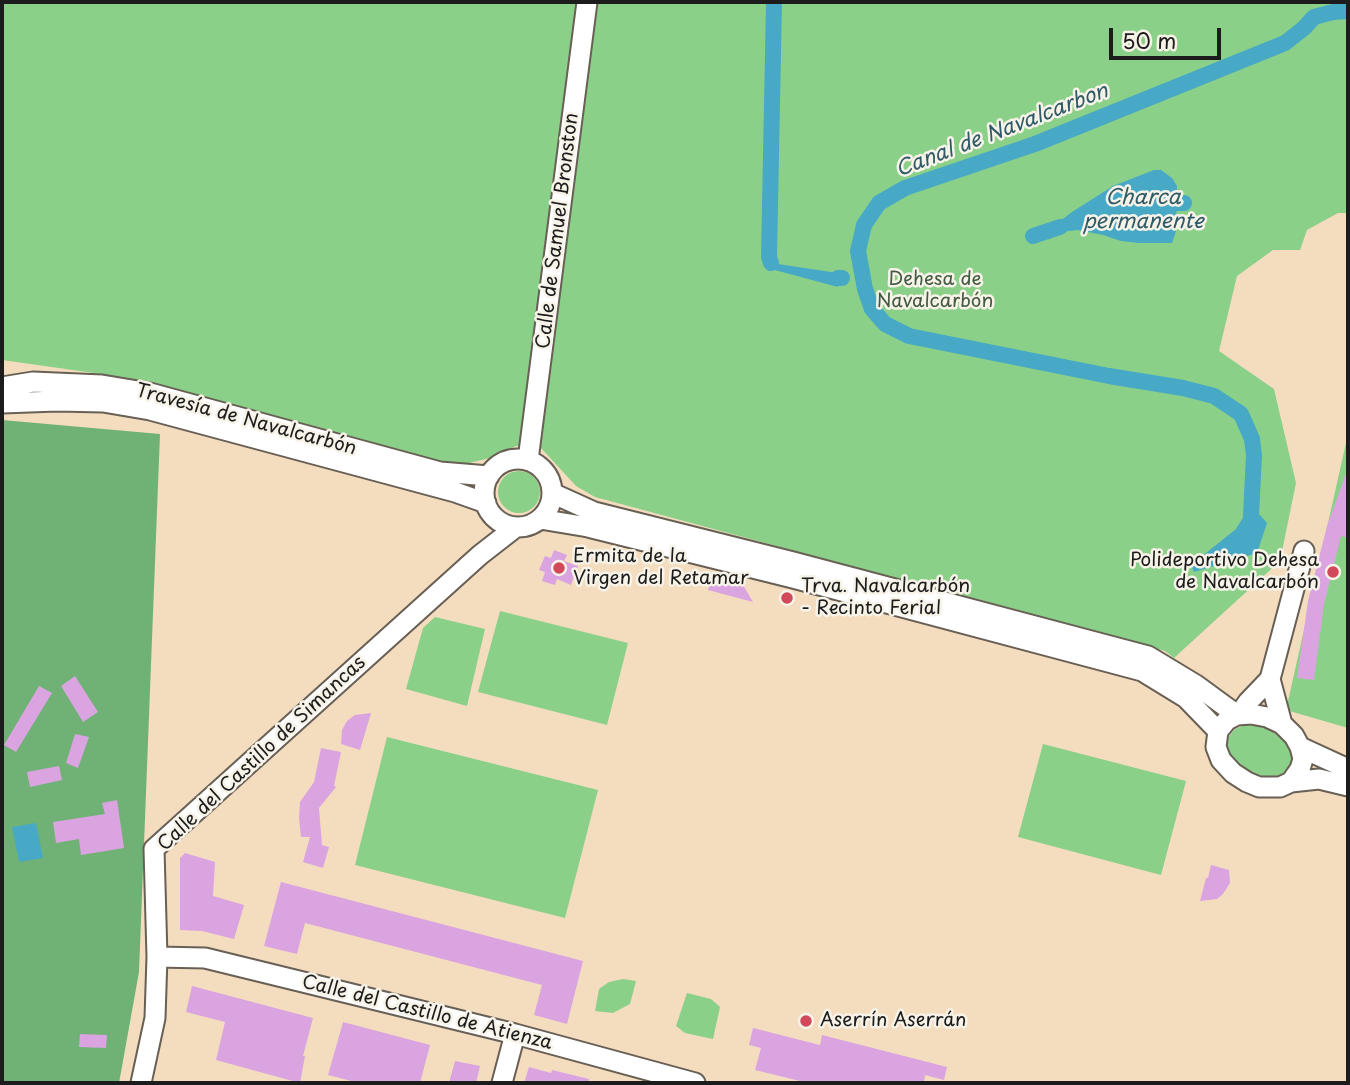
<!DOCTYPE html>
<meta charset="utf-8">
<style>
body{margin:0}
#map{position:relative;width:1350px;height:1085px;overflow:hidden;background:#f4dcbf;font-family:"Playpen Sans",sans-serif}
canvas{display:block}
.frame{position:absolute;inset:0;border:4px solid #1c1c1c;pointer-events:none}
.scale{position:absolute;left:1109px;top:28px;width:112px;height:32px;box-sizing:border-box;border:4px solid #1c1c1c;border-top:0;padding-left:9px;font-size:21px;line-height:24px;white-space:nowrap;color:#1c1c1c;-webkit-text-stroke:5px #f7f3e8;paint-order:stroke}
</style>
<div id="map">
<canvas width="1350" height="1085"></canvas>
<div class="frame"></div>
<div class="scale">50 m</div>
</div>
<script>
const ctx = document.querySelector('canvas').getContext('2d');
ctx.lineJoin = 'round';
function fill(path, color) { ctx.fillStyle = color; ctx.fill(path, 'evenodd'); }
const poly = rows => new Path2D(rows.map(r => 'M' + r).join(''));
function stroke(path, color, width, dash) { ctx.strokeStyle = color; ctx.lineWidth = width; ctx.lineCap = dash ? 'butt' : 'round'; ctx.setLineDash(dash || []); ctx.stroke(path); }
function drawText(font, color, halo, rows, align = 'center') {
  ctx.font = font + ' "Playpen Sans",sans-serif'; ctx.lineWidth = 5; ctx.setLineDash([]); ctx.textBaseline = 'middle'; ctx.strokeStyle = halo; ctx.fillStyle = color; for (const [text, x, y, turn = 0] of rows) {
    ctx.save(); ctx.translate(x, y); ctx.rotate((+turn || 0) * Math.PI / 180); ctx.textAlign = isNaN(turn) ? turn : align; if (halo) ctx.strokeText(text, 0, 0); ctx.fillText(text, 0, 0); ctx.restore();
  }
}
fill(poly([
 [2,2,1348,2,1348,213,1338,213,1307,230,1300,250,1273,250,1237,276,1219,351,1274,389,1296,483,1280,561,1174,658,1165,651,595,497,576,486,541,448,516,446,490,458,469,463,448,464,94,373,2,360],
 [1348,434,1348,728,1286,710],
 '498 492a21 21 0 1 1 42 0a21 21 0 1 1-42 0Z',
 [500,611,628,643,607,725,478,692],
 [435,617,485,629,467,706,406,689,423,628],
 [1245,725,1257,726,1268,729,1288,742,1294,751,1294,761,1289,770,1280,776,1261,778,1239,766,1228,756,1227,739,1235,729],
 [387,737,598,790,565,918,355,865],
 [1043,744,1186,781,1161,875,1018,837],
 [623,979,636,981,630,1004,613,1013,595,1011,599,989,609,982],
 [687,993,711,999,720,1007,713,1039,685,1033,676,1026]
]), '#8bd089');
fill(poly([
 [2,420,160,434,139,972,119,1083,2,1083]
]), '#70b275');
fill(poly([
 [1154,170,1161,170,1172,178,1177,186,1176,231,1172,243,1139,243,1121,241,1103,235,1078,230,1061,232,1059,222,1072,212,1113,186],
 [771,263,838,273,838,287,771,269],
 [1260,515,1267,523,1257,553,1194,572,1191,565,1236,529,1244,516],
 [36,823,43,858,19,862,12,827]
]), '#47a9c6');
stroke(poly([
 [1176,203,1184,203],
 [1033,236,1060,227],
 [771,263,769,257,774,2],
 [838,278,842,278],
 [1251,516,1254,455,1252,439,1241,414,1214,396,1183,388,1109,376,909,336,885,324,872,309,865,289,858,251,864,225,879,203,905,188,1035,144,1285,43,1304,28,1314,17,1333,12,1348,11]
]), '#47a9c6', 16);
fill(poly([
 [1347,471,1348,471,1348,538,1341,536,1324,604,1314,680,1297,678,1308,601,1327,526],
 [554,550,567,555,564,561,578,566,571,585,557,579,555,585,542,581,545,572,539,570,545,556,551,558],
 [711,577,743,585,753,602,708,590],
 [75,676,98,712,83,722,61,686],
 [39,686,52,693,16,752,4,745],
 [371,713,360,750,341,744,342,730,347,721,355,715],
 [75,734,89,737,78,768,66,763],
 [321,748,341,752,334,786,336,787,319,808,322,845,329,847,323,868,303,862,310,837,301,837,299,818,300,802,314,782],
 [59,766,62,780,30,787,27,772],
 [117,800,124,848,81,855,79,839,56,843,53,822,105,814,102,803],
 [185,853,215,862,213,896,244,905,234,939,202,931,180,930,180,858],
 [1211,865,1229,870,1230,883,1223,894,1217,899,1200,901,1206,878,1208,878],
 [281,882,583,961,567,1024,534,1015,542,985,305,923,297,954,264,946],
 [192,986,313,1018,303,1056,305,1056,300,1083,216,1060,225,1022,186,1012],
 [343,1022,430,1045,420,1083,359,1083,328,1075],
 [753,1028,820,1045,822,1035,947,1067,944,1080,925,1075,924,1083,808,1083,755,1070,761,1048,749,1045],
 [80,1034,107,1035,106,1048,79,1047],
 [455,1061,480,1066,476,1083,449,1083],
 [529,1067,551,1073,552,1070,589,1079,588,1083,524,1083]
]), '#daa4e0');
const minor = poly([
 [2,387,33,382,102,385,150,393,440,472,489,476],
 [2,403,57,401,103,402,150,410,455,492,486,503],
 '484 493a34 34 0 1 1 68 0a34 34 0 1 1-68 0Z',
 [528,460,587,2],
 [552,493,594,512,793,562,1148,656,1196,685,1237,715],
 [540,519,588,527,793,578,1142,671,1186,698,1218,731],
 [1270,679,1282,724],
 [1251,714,1267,717,1282,724,1294,736,1300,747,1303,759,1300,769,1291,782,1280,787,1259,787,1247,782,1233,773,1221,760,1216,747,1218,731,1227,720,1237,715,1251,714],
 [1239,715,1248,702,1270,679,1304,551],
 [1300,747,1348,769],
 [1291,782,1319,779,1348,786],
 [157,957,205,958,515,1034,695,1083],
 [141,1083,155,1018,157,957,154,849,480,555,516,527],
 [502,1083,515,1034]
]);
stroke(minor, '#685f55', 23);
stroke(minor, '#fff', 19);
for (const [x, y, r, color] of [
 [559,568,7,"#d1495b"],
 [1333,572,7,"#d1495b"],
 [787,598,7,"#d1495b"],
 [806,1021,7,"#d1495b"]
]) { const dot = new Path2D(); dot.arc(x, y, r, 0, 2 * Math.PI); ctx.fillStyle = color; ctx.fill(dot); stroke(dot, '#f7f3e8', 2.5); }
drawText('19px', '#1c1c1c', '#f7f3e8', [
 ["Calle de Samuel Bronston",558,231,-83],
 ["Travesía de Navalcarbón",246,420,15],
 ["Calle del Castillo de Simancas",262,754,-43],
 ["Calle del Castillo de Atienza",427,1013,14]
]);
drawText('19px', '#435b42', '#f7f3e8', [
 ["Dehesa de",935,280],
 ["Navalcarbón",935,302]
]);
drawText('19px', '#1c1c1c', '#f7f3e8', [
 ["Ermita de la",573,557],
 ["Virgen del Retamar",573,579],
 ["Polideportivo Dehesa",1319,561,"right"],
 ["de Navalcarbón",1319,583,"right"],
 ["Trva. Navalcarbón",801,587],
 ["- Recinto Ferial",801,609],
 ["Aserrín Aserrán",820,1021]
], 'left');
drawText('italic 21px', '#2f5b68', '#f7f3e8', [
 ["Canal de Navalcarbon",1002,131,-21],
 ["Charca",1143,198],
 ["permanente",1143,222]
]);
</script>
